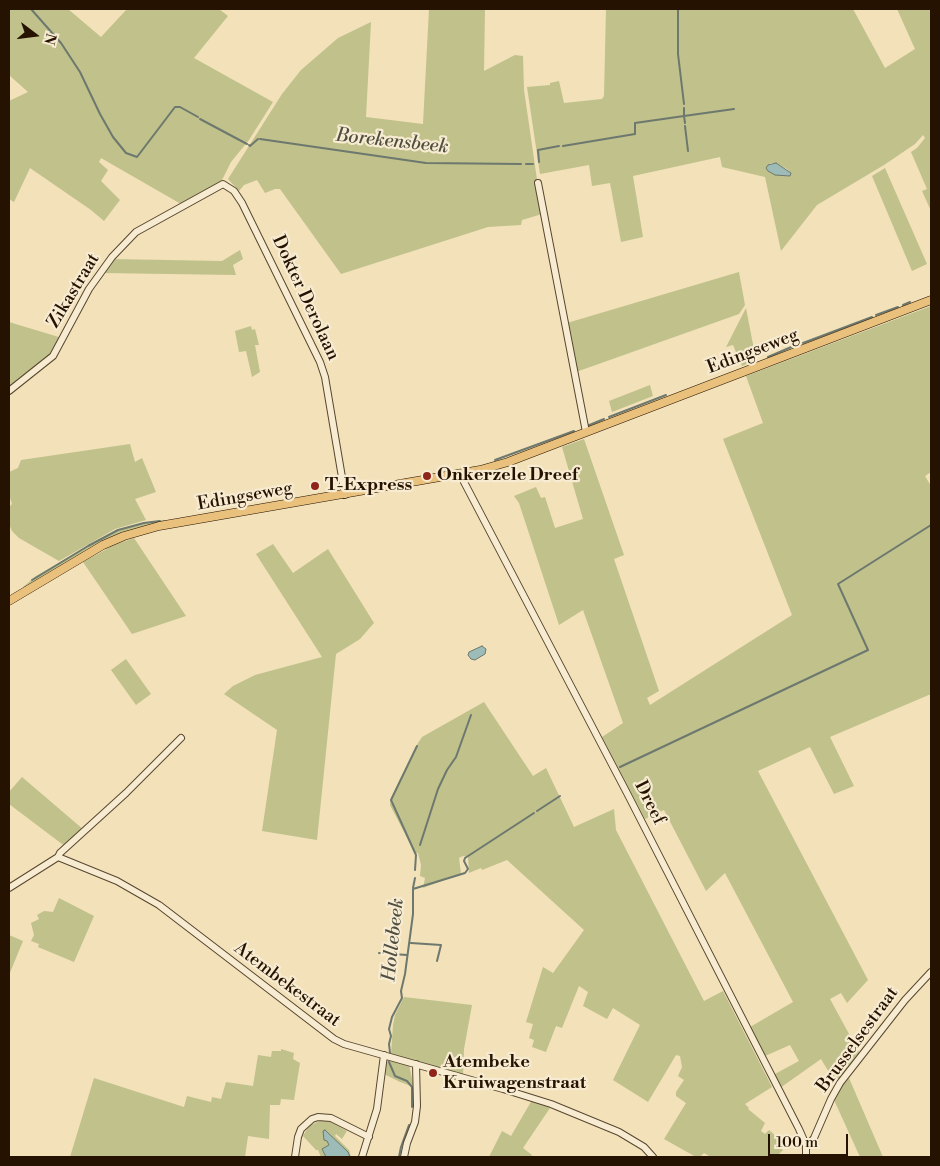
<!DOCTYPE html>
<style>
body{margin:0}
#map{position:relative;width:940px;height:1166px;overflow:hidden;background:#f2e1b9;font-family:"Libre Bodoni",serif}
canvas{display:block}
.frame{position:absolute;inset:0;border:10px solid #251201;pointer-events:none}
.north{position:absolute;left:10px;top:10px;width:50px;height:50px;-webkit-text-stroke:4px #f7ecd2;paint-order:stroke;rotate:105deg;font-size:14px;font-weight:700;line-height:20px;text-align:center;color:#251201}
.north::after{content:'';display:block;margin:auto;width:18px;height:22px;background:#251201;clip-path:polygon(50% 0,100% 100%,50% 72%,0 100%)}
.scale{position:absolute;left:768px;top:1134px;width:80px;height:22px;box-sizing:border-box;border:2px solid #251201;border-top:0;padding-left:6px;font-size:15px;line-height:18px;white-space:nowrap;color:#251201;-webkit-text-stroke:4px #f7ecd2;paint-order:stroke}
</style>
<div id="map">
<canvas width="940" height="1166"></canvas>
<div class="frame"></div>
<div class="north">N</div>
<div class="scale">100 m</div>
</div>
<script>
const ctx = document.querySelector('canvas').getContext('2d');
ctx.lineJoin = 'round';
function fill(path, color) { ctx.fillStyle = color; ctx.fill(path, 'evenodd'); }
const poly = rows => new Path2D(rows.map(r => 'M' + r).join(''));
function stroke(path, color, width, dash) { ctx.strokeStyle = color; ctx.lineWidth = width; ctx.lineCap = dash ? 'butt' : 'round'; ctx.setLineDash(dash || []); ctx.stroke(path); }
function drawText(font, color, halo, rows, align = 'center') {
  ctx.font = font + ' "Libre Bodoni",serif'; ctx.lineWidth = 4.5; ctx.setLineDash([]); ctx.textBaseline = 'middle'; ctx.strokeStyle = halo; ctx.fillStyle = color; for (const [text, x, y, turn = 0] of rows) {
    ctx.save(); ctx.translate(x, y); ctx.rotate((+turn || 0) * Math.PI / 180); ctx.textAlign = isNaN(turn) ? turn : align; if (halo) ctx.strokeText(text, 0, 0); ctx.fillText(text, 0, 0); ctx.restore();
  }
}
fill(poly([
 [9,9,68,9,101,37,127,9,219,9,228,16,194,58,273,102,249,140,231,162,221,182,181,204,101,158,99,162,108,170,101,181,120,200,104,221,91,210,30,168,14,202,9,199,9,101,28,92,9,75],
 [429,9,485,9,484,71,515,55,523,56,524,90,542,214,522,220,521,225,488,227,341,274,280,189,275,189,265,193,257,180,244,185,239,191,228,179,282,94,301,70,338,38,371,22,366,117,423,124],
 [606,9,853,9,885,68,915,49,897,9,931,9,931,211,922,191,927,189,911,152,917,148,925,138,923,135,915,144,884,165,817,205,781,251,765,177,722,167,720,157,633,176,643,237,621,242,610,183,592,186,589,165,540,174,527,87,550,85,550,83,559,81,564,103,602,99,604,96],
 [771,163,776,163,787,169,791,173,790,176,771,173,766,168],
 [885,168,927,264,912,271,872,176],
 [240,250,243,259,233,265,236,275,102,273,111,259,222,261],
 [739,272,745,305,739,314,576,372,567,323],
 [931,306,931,472,925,476,931,486,931,694,830,737,854,786,834,794,810,747,758,771,868,980,847,1003,841,993,830,999,860,1054,836,1084,821,1059,780,1088,773,1075,799,1061,790,1045,765,1056,750,1027,793,1002,725,873,706,891,664,810,645,819,602,737,623,723,583,610,559,625,519,503,514,496,536,487,541,498,545,497,555,528,583,519,562,447,584,439,624,555,614,559,659,691,647,698,650,705,792,615,723,439,763,423,746,376],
 [746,308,756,360,742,366,733,345,726,347],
 [9,322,62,338,53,354,9,389],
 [251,326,252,330,255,329,259,345,255,345,260,372,252,377,246,351,239,352,235,331],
 [650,385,653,396,612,412,609,401],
 [130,444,135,462,142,458,156,492,135,499,146,520,115,529,59,561,19,538,12,531,9,524,9,507,12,504,9,495,9,472,18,468,21,460],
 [165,520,164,523,136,529,116,536,25,588,23,587,36,576,116,531,141,523],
 [134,538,186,616,132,634,83,562,114,545],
 [273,544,293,573,328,549,374,623,360,639,336,654,317,840,262,831,277,730,224,694,233,686,255,675,322,657,256,554],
 [126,659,151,694,136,705,111,670],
 [484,702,533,776,546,768,574,827,614,809,616,830,704,1001,723,991,772,1087,745,1104,749,1108,748,1109,765,1123,761,1131,765,1134,769,1130,783,1142,779,1146,783,1150,779,1154,783,1157,711,1157,704,1153,700,1157,696,1157,664,1139,686,1103,676,1096,676,1092,684,1080,678,1076,682,1067,680,1056,676,1055,648,1102,613,1080,640,1025,613,1008,607,1019,583,1006,588,992,579,986,562,1028,556,1026,546,1052,532,1047,534,1040,529,1038,533,1024,526,1022,543,967,553,973,584,930,507,860,482,870,481,868,469,873,468,857,463,856,459,858,461,874,423,888,425,878,420,876,421,865,418,853,415,853,390,805,391,798,418,743,422,737],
 [22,777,84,830,66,847,9,804,9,792],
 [59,898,94,916,74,962,38,947,39,944,31,941,34,935,31,923,39,919,37,915,44,911,53,912],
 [9,935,23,941,9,975],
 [404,997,472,1005,464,1049,463,1075,391,1054,393,1025,395,1015],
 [281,1049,294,1053,293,1059,300,1063,294,1100,281,1099,280,1105,270,1105,269,1139,248,1136,245,1157,70,1157,94,1078,184,1107,187,1096,211,1102,212,1097,221,1099,226,1082,253,1086,258,1055,271,1057,272,1051,281,1051],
 [389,1060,409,1065,414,1087,400,1082,384,1074,385,1063],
 [849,1078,883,1157,860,1157,834,1100,838,1091],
 [532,1100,550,1108,523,1148,532,1155,531,1157,489,1157,502,1131,511,1136],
 [321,1120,331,1122,347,1131,342,1139,336,1134,335,1136,349,1150,351,1157,325,1130,329,1145,322,1150,326,1157,321,1157,318,1150,316,1150,303,1136,309,1126]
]), '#c0c18b');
const water = poly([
 [776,163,791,173,790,176,775,175,768,171,766,168,768,165,776,163],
 [482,646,486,649,485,654,475,660,471,659,468,655,469,652,482,646],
 [325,1130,348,1152,350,1157,326,1157,322,1149,329,1145,327,1141,324,1140,323,1131,325,1130]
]);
fill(water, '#9dbcb7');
stroke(water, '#6d786e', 1);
stroke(poly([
 [31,9,61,43,80,72,100,114,113,137,126,153,137,157,175,107,180,107,198,117],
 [678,9,678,54,684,104],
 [200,119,247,144],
 [685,123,684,116,734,109],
 [685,126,688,151],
 [260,139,426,163,521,164],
 [249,145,250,146,258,139],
 [563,146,635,134,635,123,684,116,684,108],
 [539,162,538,150,559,146],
 [526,164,533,164],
 [903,305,910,302],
 [876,315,898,307],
 [803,343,872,317],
 [768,357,796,345],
 [609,417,666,395],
 [587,426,604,419],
 [495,460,574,431],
 [32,580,88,546,118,530,144,523,160,521],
 [620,767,868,650,838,584,931,525],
 [537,811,560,796],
 [420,845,438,789,447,770,456,757,471,715],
 [415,870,416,855,391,800,417,746],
 [413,888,415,878],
 [395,899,397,954],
 [411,943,441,945,437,961],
 [379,953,407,955],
 [390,1053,389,1044,391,1036,389,1029,392,1017,402,998,401,991,405,974,413,914,413,889,465,873,468,869,464,861,465,858,534,813],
 [389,1062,395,1076,407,1081,412,1087,412,1107],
 [399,1157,401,1147,409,1125]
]), '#6d786e', 2);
const minor = poly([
 [538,183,586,432],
 [9,391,53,356,89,289,112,257,136,232,223,184,234,191,242,203,320,362,325,377,345,495],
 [462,474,464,482,628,795,799,1129,806,1145,806,1157],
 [58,857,117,881,159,905,334,1039,344,1044,503,1089,551,1104,619,1132,644,1147,653,1157],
 [9,888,58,857,60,853,126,793,181,738],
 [806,1148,814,1138,831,1099,840,1083,905,1000,931,972],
 [295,1157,298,1137,301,1129,312,1119,318,1117,331,1118,369,1137],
 [362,1157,377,1109,384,1055],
 [404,1157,407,1143,415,1122,417,1106,416,1064]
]);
const major = poly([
 [9,601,103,545,124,536,159,526,480,470,508,462,931,300]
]);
stroke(minor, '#58462f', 8);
stroke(major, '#251201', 9);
stroke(minor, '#f7ecd2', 6);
stroke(major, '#e9c07c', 8);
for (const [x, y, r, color] of [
 [427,476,5,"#8f2418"],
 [315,486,5,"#8f2418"],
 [433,1073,5,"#8f2418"]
]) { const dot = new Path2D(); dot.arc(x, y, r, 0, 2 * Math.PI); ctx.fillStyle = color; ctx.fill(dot); stroke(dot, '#f7ecd2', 2); }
drawText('18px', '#251201', '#f7ecd2', [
 ["Zikastraat",74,291,-59],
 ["Dokter Derolaan",305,298,65],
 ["Edingseweg",753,352,-21],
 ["Edingseweg",245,497,-10],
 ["Dreef",649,803,63],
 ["Atembekestraat",287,985,37],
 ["Brusselsestraat",858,1040,-54]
]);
drawText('bold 18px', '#251201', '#f7ecd2', [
 ["Onkerzele Dreef",437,476],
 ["T-Express",325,486],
 ["Atembeke",443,1063],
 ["Kruiwagenstraat",443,1084]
], 'left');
drawText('italic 19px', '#4f4e41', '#f7ecd2', [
 ["Borekensbeek",392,142,6],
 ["Hollebeek",394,940,-84]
]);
</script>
